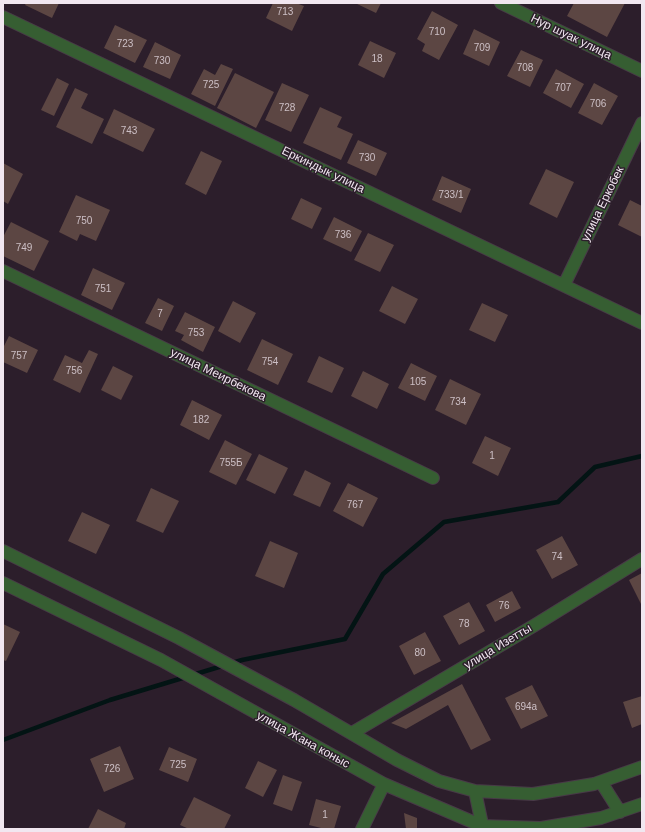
<!DOCTYPE html>
<meta charset="utf-8">
<style>
body{margin:0}
#map{position:relative;width:645px;height:832px;overflow:hidden;background:#2c1e2b;font-family:Arial,sans-serif}
canvas{display:block}
.frame{position:absolute;inset:0;border:4px solid #f1e7f0;pointer-events:none}
</style>
<div id="map">
<canvas width="645" height="832"></canvas>
<div class="frame"></div>
</div>
<script>
const ctx = document.querySelector('canvas').getContext('2d');
ctx.lineJoin = 'round';
const poly = rows => new Path2D(rows.map(r => 'M' + r).join(''));
function stroke(path, color, width, dash) { ctx.strokeStyle = color; ctx.lineWidth = width; ctx.lineCap = dash ? 'butt' : 'round'; ctx.setLineDash(dash || []); ctx.stroke(path); }
function fill(path, color) { ctx.fillStyle = color; ctx.fill(path, 'evenodd'); }
function drawText(font, color, halo, rows, align = 'center') {
  ctx.font = font + ' Arial,sans-serif'; ctx.lineWidth = 3; ctx.setLineDash([]); ctx.textBaseline = 'middle'; ctx.strokeStyle = halo; ctx.fillStyle = color; for (const [text, x, y, turn = 0] of rows) {
    ctx.save(); ctx.translate(x, y); ctx.rotate((+turn || 0) * Math.PI / 180); ctx.textAlign = isNaN(turn) ? turn : align; if (halo) ctx.strokeText(text, 0, 0); ctx.fillText(text, 0, 0); ctx.restore();
  }
}
stroke(poly([
 [3,740,110,700,242,660,345,639,383,574,444,522,558,502,595,467,642,456]
]), '#031414', 4.5);
fill(poly([
 [26,3,59,3,52,18,25,5],
 [273,3,296,3,304,6,292,31,266,18],
 [355,3,381,3,376,13],
 [574,3,625,3,607,37,567,16],
 [432,11,458,25,439,60,422,51,425,44,417,39],
 [115,25,147,40,135,63,104,48],
 [474,29,500,42,489,66,463,54],
 [370,41,396,53,384,78,358,65],
 [155,42,181,55,170,79,143,67],
 [521,50,543,60,530,87,507,76],
 [221,64,233,69,215,106,191,94,204,69,215,75],
 [556,69,584,84,571,108,543,93],
 [235,73,274,92,256,128,217,108],
 [57,78,69,84,54,116,41,110],
 [282,83,309,95,291,132,265,120],
 [594,83,618,96,602,125,578,113],
 [75,88,88,94,81,108,104,119,92,144,56,127],
 [320,107,342,117,337,127,353,134,341,160,303,143],
 [114,109,155,129,143,152,103,133],
 [358,140,387,153,376,176,347,163],
 [201,151,222,161,206,195,185,184],
 [3,163,23,174,8,204,3,201],
 [546,169,574,182,557,218,529,204],
 [442,176,471,189,461,213,432,200],
 [76,195,110,210,96,241,80,234,77,241,59,232],
 [301,198,322,208,312,229,291,219],
 [630,200,642,206,642,237,618,225],
 [334,217,362,231,351,252,323,239],
 [11,222,49,241,34,271,3,256,3,237],
 [368,233,394,245,380,272,354,260],
 [93,268,125,283,112,310,81,295],
 [392,286,418,299,405,324,379,311],
 [158,298,174,306,162,331,145,323],
 [233,301,256,313,240,343,218,331],
 [482,303,508,315,495,342,469,330],
 [185,312,215,327,203,352,181,340,184,335,175,331],
 [9,336,38,350,27,373,3,362,3,348],
 [262,339,293,354,278,385,247,370],
 [89,350,98,354,80,393,53,380,65,355,82,363],
 [319,356,344,368,332,393,307,382],
 [411,363,437,376,425,401,398,388],
 [113,366,133,376,121,400,101,390],
 [363,371,389,384,377,409,351,396],
 [450,379,481,394,466,425,435,410],
 [192,400,222,415,209,440,180,425],
 [485,436,511,448,498,476,472,463],
 [225,440,252,454,236,485,209,472],
 [259,454,288,468,275,494,246,480],
 [305,470,331,483,320,507,293,495],
 [348,483,378,498,363,527,333,511],
 [151,488,179,501,163,533,136,521],
 [82,512,110,525,96,554,68,541],
 [562,536,578,565,552,579,536,550],
 [270,541,298,553,284,588,255,576],
 [642,573,642,606,629,580],
 [512,591,521,608,495,622,486,605],
 [469,602,485,631,459,645,443,616],
 [3,624,20,632,6,661,3,660],
 [425,632,441,661,414,675,399,646],
 [462,684,491,740,471,750,448,705,406,729,391,723],
 [532,685,548,716,521,729,505,698],
 [642,696,642,724,632,728,623,702],
 [120,746,134,779,104,792,90,759],
 [169,747,197,759,188,782,159,770],
 [258,761,277,770,263,797,245,788],
 [283,775,302,782,292,811,273,804],
 [194,797,231,815,224,829,189,829,180,825],
 [316,799,341,806,334,829,325,829,309,825],
 [98,809,126,823,124,829,88,829],
 [404,813,417,818,417,829,406,829]
]), '#5c4643');
const minor = poly([
 [501,3,642,71],
 [3,17,642,323],
 [3,271,433,478],
 [564,285,642,123],
 [3,551,179,638,294,700,397,760,439,781,475,791,533,794,594,784,642,767],
 [3,583,161,660,384,784,482,826,541,828,601,818,642,804],
 [352,733,535,625,642,559],
 [601,782,620,812],
 [475,791,483,829],
 [362,829,384,784]
]);
stroke(minor, '#483a47', 14);
stroke(minor, '#365e32', 12);
drawText('10px', '#ccbfc5', null, [
 ["713",285,12],
 ["710",437,32],
 ["723",125,44],
 ["709",482,48],
 ["18",377,59],
 ["730",162,61],
 ["708",525,68],
 ["725",211,85],
 ["707",563,88],
 ["706",598,104],
 ["728",287,108],
 ["743",129,131],
 ["730",367,158],
 ["733/1",451,195],
 ["750",84,221],
 ["736",343,235],
 ["749",24,248],
 ["751",103,289],
 ["7",160,314],
 ["753",196,333],
 ["757",19,356],
 ["754",270,362],
 ["756",74,371],
 ["105",418,382],
 ["734",458,402],
 ["182",201,420],
 ["1",492,456],
 ["755Б",231,463],
 ["767",355,505],
 ["74",557,557],
 ["76",504,606],
 ["78",464,624],
 ["80",420,653],
 ["694а",526,707],
 ["725",178,765],
 ["726",112,769],
 ["1",325,815]
]);
drawText('12px', '#f1e7f0', '#2c1e2b', [
 ["Нур шуак улица",571,37,26],
 ["Еркиндык улица",323,170,26],
 ["улица Еркобек",603,204,-64],
 ["улица Меирбекова",218,375,26],
 ["улица Изетты",498,647,-31],
 ["улица Жана коныс",303,740,29]
]);
</script>
